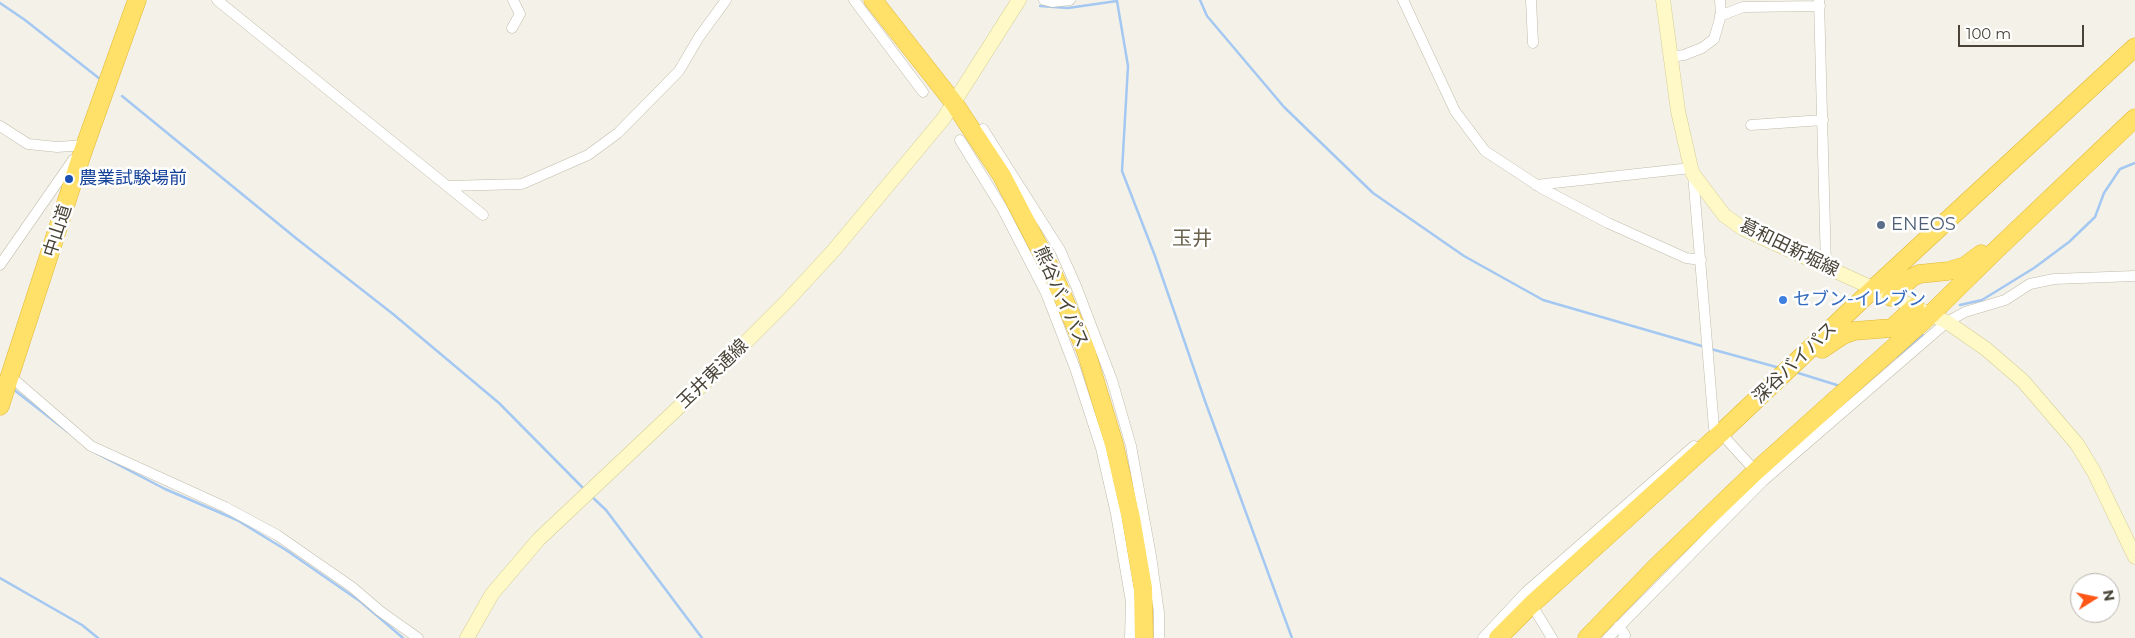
<!DOCTYPE html>
<meta charset="utf-8">
<style>
body{margin:0}
#map{position:relative;width:2135px;height:638px;overflow:hidden;background:#f4f2e8;font-family:Montserrat,sans-serif}
canvas{display:block}
.north{position:absolute;left:2070px;top:573px;width:50px;height:50px;box-sizing:border-box;background:#fff;border:1px solid #b6b4af;border-radius:50%;rotate:80deg;font-size:14px;font-weight:700;line-height:20px;text-align:center;color:#484336}
.north::after{content:'';display:block;margin:auto;width:18px;height:22px;background:#fe5615;clip-path:polygon(50% 0,100% 100%,50% 72%,0 100%)}
.scale{position:absolute;left:1958px;top:25px;width:126px;height:22px;box-sizing:border-box;border:2px solid #484336;border-top:0;padding-left:6px;font-size:15px;line-height:18px;white-space:nowrap;color:#484336;-webkit-text-stroke:4px #fff;paint-order:stroke}
</style>
<div id="map">
<canvas width="2135" height="638"></canvas>
<div class="north">N</div>
<div class="scale">100 m</div>
</div>
<script>
const ctx = document.querySelector('canvas').getContext('2d');
ctx.lineJoin = 'round';
const poly = rows => new Path2D(rows.map(r => 'M' + r).join(''));
function stroke(path, color, width, dash) { ctx.strokeStyle = color; ctx.lineWidth = width; ctx.lineCap = dash ? 'butt' : 'round'; ctx.setLineDash(dash || []); ctx.stroke(path); }
function drawText(font, color, halo, rows, align = 'center') {
  ctx.font = font + ' Montserrat,"Noto Sans JP",sans-serif'; ctx.lineWidth = 5; ctx.setLineDash([]); ctx.textBaseline = 'middle'; ctx.strokeStyle = halo; ctx.fillStyle = color; for (const [text, x, y, turn = 0] of rows) {
    ctx.save(); ctx.translate(x, y); ctx.rotate((+turn || 0) * Math.PI / 180); ctx.textAlign = isNaN(turn) ? turn : align; if (halo) ctx.strokeText(text, 0, 0); ctx.fillText(text, 0, 0); ctx.restore();
  }
}
stroke(poly([
 [1200,0,1207,16,1284,107,1373,193,1464,256,1543,300,1705,347],
 [0,3,25,20,100,79],
 [1040,6,1068,8,1117,1,1128,66,1122,171,1155,256,1205,401,1292,638],
 [122,96,297,239,393,314,499,403,585,490],
 [1960,305,1982,300,2034,268,2069,242,2095,217,2104,193,2120,169,2135,163],
 [1711,349,1780,368],
 [1898,358,1923,335],
 [1795,372,1840,386],
 [13,389,68,432],
 [92,451,165,489,237,520,286,550,361,602,403,638],
 [590,495,606,510,702,638],
 [0,578,82,625,98,638]
]), '#a4c8f2', 2.5);
const street = poly([
 [217,0,483,215],
 [854,0,923,92],
 [1044,0,1052,2,1070,0],
 [1403,0,1455,111,1485,151,1543,189,1608,223,1686,258,1701,260],
 [1531,0,1533,43],
 [1819,0,1826,267],
 [1720,16,1743,7,1820,6],
 [512,28,520,14,513,0],
 [1670,57,1684,55,1702,48,1714,39,1721,15,1720,0],
 [1751,125,1823,120],
 [0,126,28,144,57,147,86,145],
 [983,129,1060,250,1076,286,1112,380,1131,446,1151,556,1159,613,1159,638],
 [960,140,1002,208,1046,293,1075,368,1101,448,1116,514,1131,602,1130,638],
 [1693,174,1714,428],
 [1536,185,1691,168],
 [448,186,522,184,588,155,618,133,679,71,699,37,726,0],
 [0,265,73,160,79,157],
 [10,376,91,446,225,507,277,535,352,587,380,611,418,638],
 [1719,431,1758,474],
 [1530,602,1552,638],
 [1619,626,1625,635,1623,638],
 [1483,638,1526,592,1694,446],
 [1608,638,1763,481,1947,322,1965,312,2005,300,2030,284,2054,279,2135,276]
]);
const secondary = poly([
 [1663,0,1678,111,1691,168,1693,174,1724,215,1742,228,1765,239,1947,322,1986,349,2023,381,2077,444,2094,472,2135,557],
 [467,638,492,594,539,539,714,374,786,302,834,250,944,118,1019,0]
]);
const highway = poly([
 [873,0,954,103,1002,176,1054,276,1086,351,1114,444,1131,518,1143,588,1144,638],
 [1891,297,1911,278,1919,274,1948,271,1965,266,1981,254],
 [1822,349,1843,335,1854,331,1892,328,1915,307],
 [0,406,82,154,137,0],
 [1498,638,1531,605,1722,432,1873,289,2135,47],
 [1587,638,1657,566,1756,471,1931,314,1996,250,2135,118]
]);
stroke(street, '#c0bbaa', 11);
stroke(secondary, '#d5cd97', 15);
stroke(highway, '#e1b836', 19);
stroke(street, '#fff', 10);
stroke(secondary, '#fff9c8', 14);
stroke(highway, '#ffe069', 18);
for (const [x, y, r, color] of [
 [69,179,5,"#1a4fb4"],
 [1881,225,5,"#5c6f8a"],
 [1783,300,5,"#3f7fe0"]
]) { const dot = new Path2D(); dot.arc(x, y, r, 0, 2 * Math.PI); ctx.fillStyle = color; ctx.fill(dot); stroke(dot, '#fff', 2); }
drawText('18px', '#164399', '#fff', [
 ["農業試験場前",79,179]
], 'left');
drawText('18px', '#4e5e75', '#fff', [
 ["ENEOS",1891,225]
], 'left');
drawText('18px', '#484336', '#fff', [
 ["中山道",58,231,-72],
 ["葛和田新堀線",1789,248,26],
 ["熊谷バイパス",1061,297,66],
 ["深谷バイパス",1795,363,-44],
 ["玉井東通線",713,374,-44]
]);
drawText('18px', '#366cbe', '#fff', [
 ["セブン-イレブン",1793,300]
], 'left');
drawText('20px', '#6b634d', '#fff', [
 ["玉井",1192,239]
]);
</script>
